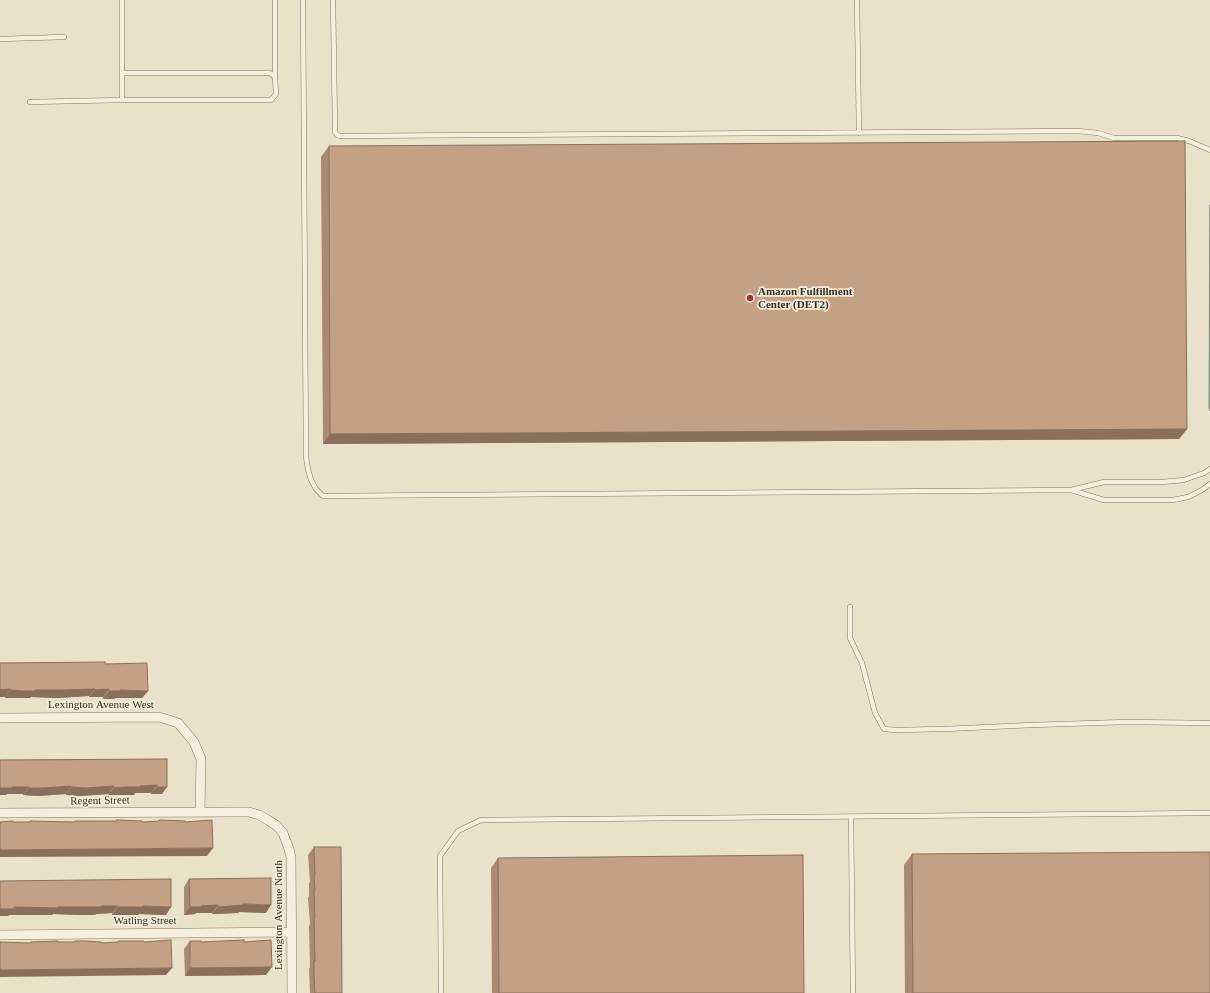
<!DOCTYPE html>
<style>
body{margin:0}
canvas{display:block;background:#eae1ca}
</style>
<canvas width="1210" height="993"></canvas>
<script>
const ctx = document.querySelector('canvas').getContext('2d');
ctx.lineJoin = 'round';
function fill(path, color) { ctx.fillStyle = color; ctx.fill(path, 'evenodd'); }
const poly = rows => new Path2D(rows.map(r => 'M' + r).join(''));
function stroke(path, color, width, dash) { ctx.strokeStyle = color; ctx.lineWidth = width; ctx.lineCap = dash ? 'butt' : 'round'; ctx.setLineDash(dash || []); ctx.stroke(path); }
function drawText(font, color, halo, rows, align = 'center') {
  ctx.font = font + ' Georgia,serif'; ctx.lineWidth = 3.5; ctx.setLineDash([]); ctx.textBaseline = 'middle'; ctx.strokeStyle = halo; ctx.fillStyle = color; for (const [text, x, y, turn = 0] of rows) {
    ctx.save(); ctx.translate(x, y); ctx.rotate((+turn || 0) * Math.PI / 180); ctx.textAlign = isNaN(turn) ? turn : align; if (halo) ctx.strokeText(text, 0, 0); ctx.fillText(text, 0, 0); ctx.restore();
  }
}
const water = poly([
 [1210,205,1210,411,1209,408,1210,205]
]);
fill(water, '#aabfb9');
stroke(water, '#718d87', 1);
const lane = poly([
 [122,0,122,100],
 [275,0,275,77],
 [303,0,306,457,308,469,311,480,316,489,323,496,1071,490],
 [333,0,335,127,335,132,337,135,340,136,1078,131,1098,133,1114,138,1177,138,1189,141,1210,150],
 [857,0,859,133],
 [0,39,64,37],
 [30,102,122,100,271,100,276,94,275,77,270,73,122,73],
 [1210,469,1204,473,1184,480,1162,482,1104,482,1071,490,1104,500,1173,500,1188,497,1202,490,1210,484],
 [850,607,850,638,862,663,875,713,884,729,896,730,945,729,1032,725,1126,722,1210,723],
 [851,817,853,993],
 [441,993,440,856,458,831,481,820,1210,813]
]);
const street = poly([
 [0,718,159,717,178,723,194,742,201,759,200,812],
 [0,813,238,812,249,812,259,815,268,820,277,826,283,833,289,849,291,857,292,993],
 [0,935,291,932]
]);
stroke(lane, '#857560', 5.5);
stroke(street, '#857560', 10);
stroke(lane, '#f6efdd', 4.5);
stroke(street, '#f6efdd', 9);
fill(poly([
 [329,146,1187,429,1179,439,323,444,321,157],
 [0,663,105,664,148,691,142,698,115,698,114,699,103,699,103,697,89,697,89,696,58,698,31,697,30,698,5,698,5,697,0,697],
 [167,759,162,794,151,794,151,793,135,793,134,795,108,795,108,794,80,796,66,795,66,794,38,796,23,795,23,794,7,794,6,795,0,795,0,760],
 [314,847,342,993,310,993,309,969,310,967,309,926,310,924,308,898,309,896,309,883,310,882,308,855],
 [912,854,1210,993,905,993,904,865],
 [498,858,804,993,492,993,491,868],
 [189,879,266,913,239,912,238,913,212,914,212,913,196,913,195,914,184,915,184,887],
 [0,881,166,915,139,914,138,915,112,915,112,913,96,914,95,915,80,915,53,914,52,915,9,915,8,916],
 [190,941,201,942,244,942,266,975,185,976,184,949]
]), '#a98a72');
fill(poly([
 [1187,429,1179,439,323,444,330,434],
 [10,689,5,697,0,697,0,690],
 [95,689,89,696,58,698,31,697,30,698,5,698,10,690],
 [109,689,103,697,89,697,95,690],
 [120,690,148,691,142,698,115,698,114,699,103,699,109,691],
 [157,785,151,793,135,793,134,795,108,795,114,788,140,786],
 [71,786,66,794,38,796,23,795,29,788],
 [114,786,108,794,80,796,66,795,71,787],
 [12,787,29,787,23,794,7,794,6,795,0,795,0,788],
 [157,787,167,787,162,794,151,794],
 [213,848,207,856,0,857,0,850],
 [243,904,271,905,266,913,239,912,238,913,212,914,218,907],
 [218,905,212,913,196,913,195,914,184,915,190,907,201,906],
 [118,906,112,913,96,914,95,915,80,915,53,914,52,915,9,915,8,916,0,916,0,909,14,907],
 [143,906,171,907,166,915,139,914,138,915,112,915,118,907],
 [272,967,266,975,185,976,190,968],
 [172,968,166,975,0,977,0,970]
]), '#89705c');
const building = poly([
 [1185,141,1187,429,330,434,329,146,1185,141],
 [105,662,105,664,147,663,148,691,120,690,120,691,109,691,109,689,95,690,95,689,63,690,35,690,35,691,24,691,10,690,10,689,0,690,0,663,105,662],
 [167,759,167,787,157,787,157,785,140,786,140,787,124,787,114,788,114,786,86,788,71,787,71,786,43,788,29,788,29,787,12,787,12,788,0,788,0,760,167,759],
 [117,820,142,821,142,822,159,821,159,820,185,821,185,822,212,820,213,848,0,850,0,822,13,821,13,822,30,822,30,821,75,822,75,821,117,821,117,820],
 [314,847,341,847,342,993,315,993,314,976,314,961,315,961,314,918,315,918,314,890,315,890,314,875,315,875,314,847],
 [1210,852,1210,993,913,993,912,854,1210,852],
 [803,855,804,993,499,993,498,858,803,855],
 [271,878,271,905,243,904,243,905,218,907,218,905,201,906,201,907,190,907,189,879,271,878],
 [171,879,171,907,143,906,143,907,118,907,118,906,101,906,101,907,58,907,58,908,14,907,14,909,0,909,0,881,171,879],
 [171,940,172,968,0,970,0,942,31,943,31,942,58,941,58,942,75,942,75,941,86,941,101,942,101,943,118,942,118,941,144,941,144,942,171,940],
 [244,940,244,942,271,940,272,967,190,968,190,941,201,941,201,942,244,940]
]);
fill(building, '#c4a084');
stroke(building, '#89705c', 1);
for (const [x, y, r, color] of [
 [750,298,4,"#8e3837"]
]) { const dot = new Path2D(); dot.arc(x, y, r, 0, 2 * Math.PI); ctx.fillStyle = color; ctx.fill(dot); stroke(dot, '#f2ecd9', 1.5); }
drawText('bold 11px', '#372d22', '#f2ecd9', [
 ["Amazon Fulfillment",758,292],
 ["Center (DET2)",758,305]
], 'left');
drawText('11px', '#372d22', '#f2ecd9', [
 ["Lexington Avenue West",101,705],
 ["Regent Street",100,801,-1],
 ["Lexington Avenue North",279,915,-90],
 ["Watling Street",145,921]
]);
</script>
